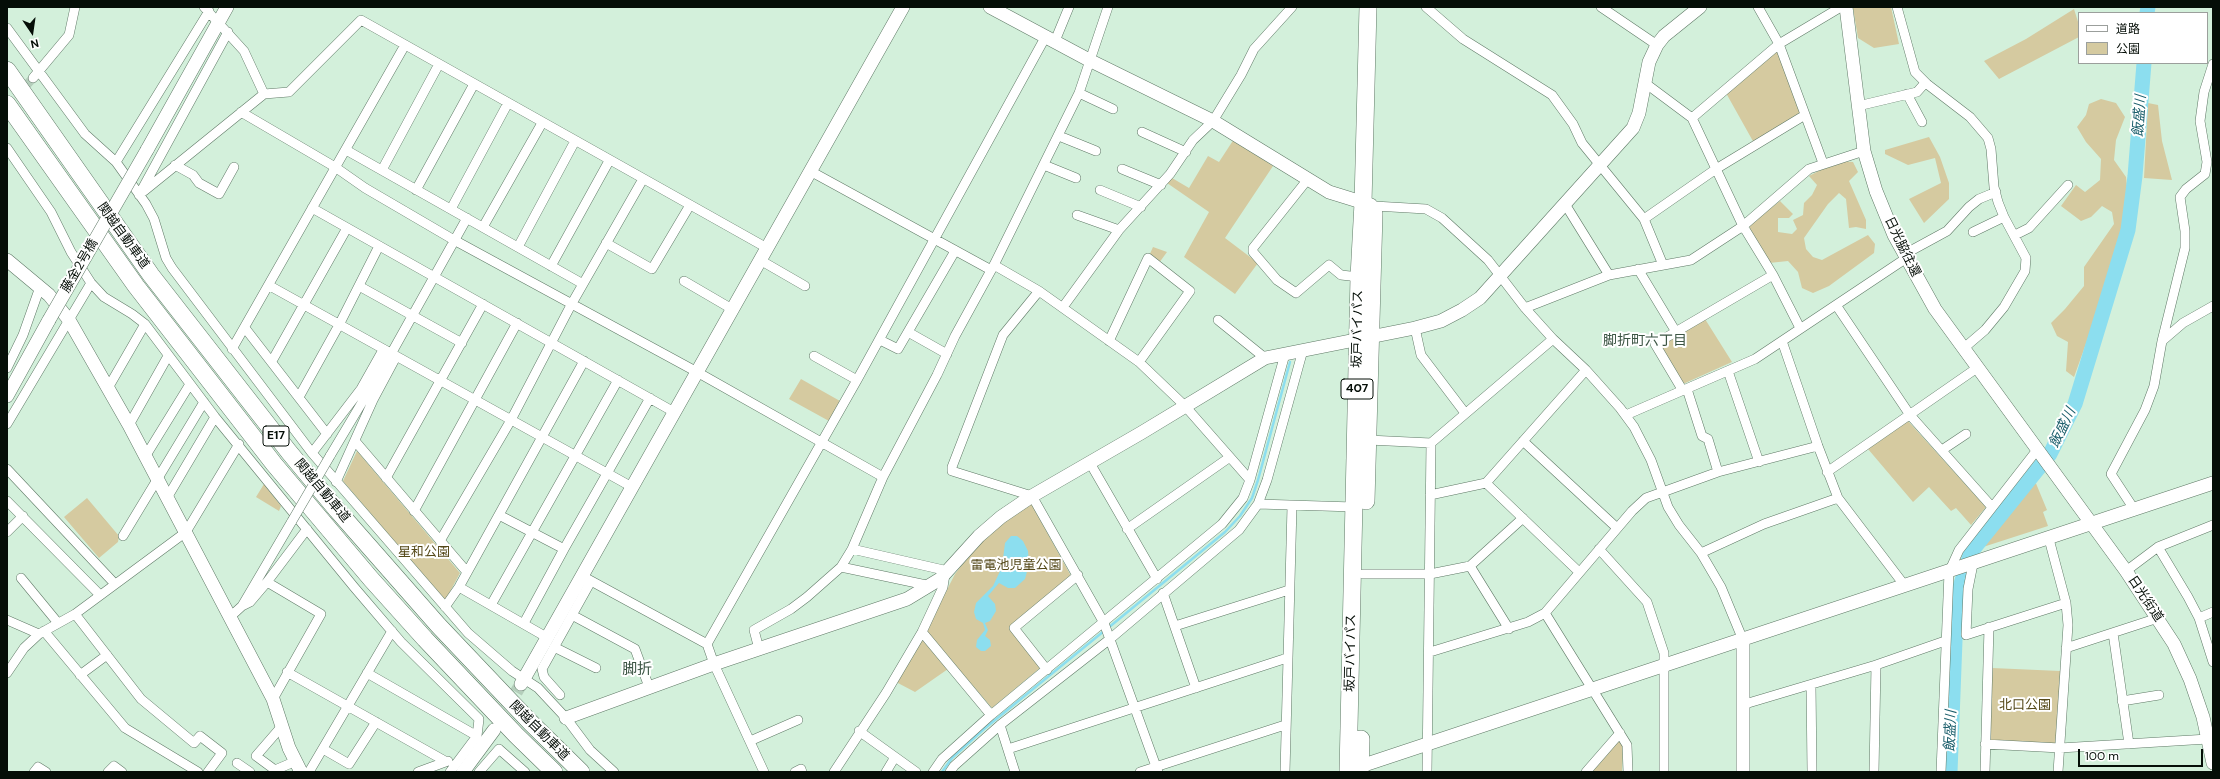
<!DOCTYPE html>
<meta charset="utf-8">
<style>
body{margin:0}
#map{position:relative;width:2220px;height:779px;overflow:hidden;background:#d3f0db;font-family:"DM Sans","Noto Sans JP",sans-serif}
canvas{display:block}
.frame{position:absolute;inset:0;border:8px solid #050e07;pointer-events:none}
.legend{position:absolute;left:2078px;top:12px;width:130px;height:52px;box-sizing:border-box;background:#fff;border:1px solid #9b9f9c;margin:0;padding:5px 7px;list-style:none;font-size:12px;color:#050e07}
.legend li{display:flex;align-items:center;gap:8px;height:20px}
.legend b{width:20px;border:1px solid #9b9f9c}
.north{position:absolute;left:12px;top:12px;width:40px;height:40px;-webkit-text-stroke:3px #fff;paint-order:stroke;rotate:167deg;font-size:11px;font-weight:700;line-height:16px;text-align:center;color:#050e07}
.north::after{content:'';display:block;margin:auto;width:14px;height:18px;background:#050e07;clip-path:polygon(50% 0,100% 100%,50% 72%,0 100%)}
.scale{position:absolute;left:2078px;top:749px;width:125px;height:18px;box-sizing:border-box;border:2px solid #050e07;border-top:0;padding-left:5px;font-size:12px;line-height:14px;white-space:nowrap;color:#050e07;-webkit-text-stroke:3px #fff;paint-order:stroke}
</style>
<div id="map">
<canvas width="2220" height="779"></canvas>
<div class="frame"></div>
<ul class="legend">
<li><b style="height:5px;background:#fff"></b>道路</li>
<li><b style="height:11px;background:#d5caa0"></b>公園</li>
</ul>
<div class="north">N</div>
<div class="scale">100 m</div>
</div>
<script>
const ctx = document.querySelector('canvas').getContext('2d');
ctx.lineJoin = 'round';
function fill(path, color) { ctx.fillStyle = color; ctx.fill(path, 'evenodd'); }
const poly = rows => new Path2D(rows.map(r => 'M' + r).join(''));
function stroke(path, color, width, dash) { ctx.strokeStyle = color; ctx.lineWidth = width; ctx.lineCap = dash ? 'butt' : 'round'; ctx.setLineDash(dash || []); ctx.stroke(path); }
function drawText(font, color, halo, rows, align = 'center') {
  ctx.font = font + ' "DM Sans","Noto Sans JP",sans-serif'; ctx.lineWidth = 4; ctx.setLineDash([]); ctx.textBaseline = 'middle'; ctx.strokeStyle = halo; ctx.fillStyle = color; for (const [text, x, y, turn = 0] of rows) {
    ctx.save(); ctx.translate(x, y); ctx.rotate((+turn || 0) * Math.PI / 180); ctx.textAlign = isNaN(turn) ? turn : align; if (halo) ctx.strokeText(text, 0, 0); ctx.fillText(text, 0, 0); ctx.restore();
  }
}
fill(poly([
 [1858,7,1891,7,1899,44,1874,48,1858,38,1853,8],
 [2074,9,2079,25,2079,37,1999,79,1984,61,2026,39],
 [1775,51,1780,52,1803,113,1754,143,1726,93],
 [2101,99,2116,103,2125,117,2116,140,2114,160,2126,177,2129,205,2123,233,2109,280,2074,377,2066,371,2068,342,2057,336,2051,323,2065,309,2084,286,2084,267,2114,224,2112,212,2102,206,2091,217,2081,221,2061,206,2076,185,2085,192,2100,180,2101,159,2086,142,2077,127,2086,115,2089,104],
 [2148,103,2158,105,2162,141,2172,180,2144,178],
 [1929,137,1940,157,1949,183,1949,199,1924,223,1909,199,1941,183,1935,158,1908,165,1885,154,1885,150],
 [1234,139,1273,166,1225,238,1258,263,1235,294,1184,257,1209,212,1167,183,1172,178,1189,188,1208,156,1219,162],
 [1838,161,1853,162,1858,172,1849,181,1866,220,1866,229,1856,227,1849,228,1846,199,1839,193,1828,204,1804,238,1806,249,1813,257,1822,260,1868,235,1875,244,1874,253,1829,286,1813,293,1802,288,1798,272,1788,261,1769,263,1751,234,1749,225,1780,201,1793,214,1789,218,1778,218,1778,232,1792,234,1797,229,1793,220,1803,215,1804,203,1812,195,1817,185,1809,176],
 [1153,247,1167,252,1159,263,1149,256],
 [1705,319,1732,362,1683,384,1660,346],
 [801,379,840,401,829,421,789,399],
 [1908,421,1986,507,1971,525,1956,508,1951,511,1929,487,1913,502,1868,449],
 [357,451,460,573,445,601,343,481],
 [2035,481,2047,510,2043,512,2048,526,1983,547],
 [264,484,281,506,279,511,256,497],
 [87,498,119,536,118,542,99,558,64,517],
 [1031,503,1071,576,1009,628,1040,668,992,708,926,631,955,574,980,541,1006,520],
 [923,639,948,669,915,692,896,682,919,640],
 [1992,668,2060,671,2057,745,1989,741],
 [1616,742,1620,742,1623,747,1622,772,1590,771]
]), '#d5caa0');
fill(poly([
 [1011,536,1017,536,1023,541,1028,551,1029,564,1025,579,1015,588,1008,588,999,583,988,596,995,604,996,611,990,621,985,623,988,630,985,636,990,640,991,646,985,651,981,651,976,647,977,640,985,630,983,623,976,619,974,612,976,603,993,586,1002,567,1005,543]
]), '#8cdeef');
stroke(poly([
 [1108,628,1225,532,1240,516,1252,498,1258,480,1290,362],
 [942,772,952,758,984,729,1104,631]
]), '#8cdeef', 2.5);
stroke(poly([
 [2147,13,2148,7],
 [1950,772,1956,614,1960,587,1971,552,2050,454,2075,404,2128,230,2135,176,2144,63]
]), '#8cdeef', 15);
stroke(poly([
 [7,106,33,78]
]), '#b4cebb', 9, [9, 4.5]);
stroke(poly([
 [497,725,521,684]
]), '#b4cebb', 13, [13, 6]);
const street = poly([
 [204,7,244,51,264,94,289,92,361,20,767,248],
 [1426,7,1463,39,1552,95,1573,124,1582,143,1644,219,1663,265],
 [1601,7,1657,45],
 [1758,7,1779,44,1823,163],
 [1897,7,1915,72,1927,84,1970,117,1988,138,1991,149,1994,187,1998,202,2004,217,2026,258,2025,271,2004,307,1985,330,1964,348],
 [7,28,85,134,116,162,146,204,154,219,166,258,172,268,312,453,468,633,512,671,538,688,566,718,590,750,614,772],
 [1055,41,1069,7],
 [33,78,69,35,75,7],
 [1645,83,1692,118,1743,226,1773,275,1800,328],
 [1079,93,1113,109],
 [1907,94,1922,122],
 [1858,106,1917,92,1925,83],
 [241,112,335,167,365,188,454,240,697,372,883,477],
 [1692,118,1779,44,1841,7],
 [1142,132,1186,152],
 [1059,136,1096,151],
 [7,148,51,212,71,252,91,283,104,297,132,314,145,324,215,417,354,587,401,642,479,719,477,736,450,772],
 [346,150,583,284],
 [116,162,209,11],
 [175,165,193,175,199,183,219,194,234,167],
 [1044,165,1076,178],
 [1122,169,1161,185],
 [382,170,439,64],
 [812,172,991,270],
 [1308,179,1253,248,1253,252,1277,280,1296,293,1329,265,1341,275,1359,277],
 [416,190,474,84],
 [1100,190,1141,207],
 [144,191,264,94],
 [139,195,228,32],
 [1565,204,1609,275],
 [1374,206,1426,209,1442,218,1488,260,1525,308,1553,339,1586,370,1620,408,1634,427,1651,460,1668,507,1679,525,1701,553,1721,587,1743,640],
 [312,208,674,412],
 [451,209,508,103],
 [1077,215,1119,230],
 [1644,219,1716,169,1805,115],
 [483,227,542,123],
 [1973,232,2004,217],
 [2015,235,2029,228,2068,185],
 [606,243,652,269,690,205],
 [518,247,575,141],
 [1903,255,1947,231,1969,207,1979,199,1996,192],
 [760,260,805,286],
 [994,265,1039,291,1139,362,1185,406,1250,480],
 [551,266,609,161],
 [1638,269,1676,332],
 [684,281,732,309],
 [270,286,632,487],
 [359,286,462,343],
 [1039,291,1003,335,952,467,952,471,1032,496,1104,623,1158,772],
 [1836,305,1910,415,1992,507],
 [1063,307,1119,230,1170,174,1193,140,1213,121,1241,75,1254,49,1292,7],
 [1525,308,1609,275,1691,260,1743,226,1809,169,1864,151],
 [1218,320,1265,358],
 [245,328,327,434],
 [1415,328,1421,355,1465,413],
 [908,332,947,354],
 [880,340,898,349,955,251],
 [1109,341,1148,258,1190,291,1139,362],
 [1782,341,1818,446,1838,498,1905,586],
 [2162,341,2185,248,2185,231,2180,197,2186,189,2205,174,2207,162,2200,121,2204,92,2213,64],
 [232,349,405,45],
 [814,356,857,380],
 [272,361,347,228],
 [7,368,23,335,40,287],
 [1728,371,1759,462],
 [108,388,145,324],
 [1687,389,1702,436,1708,439,1718,472],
 [1683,391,1655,344,1773,275],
 [299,397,339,325,379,246],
 [1626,415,1755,359,1905,259],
 [7,424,91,283],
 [129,425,168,356],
 [1368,440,1431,443,1553,339],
 [355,441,467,572],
 [1523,441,1617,528],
 [1942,450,1966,434],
 [312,453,361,389,383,350],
 [330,456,391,354,467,218],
 [145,457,190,384],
 [1090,463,1157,579],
 [7,469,115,584],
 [1827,472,1977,368],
 [386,478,483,304],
 [336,482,373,400,396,357],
 [1486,483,1579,572],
 [1430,495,1486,483,1586,370],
 [167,498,215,417],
 [7,501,100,595],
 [1258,504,1354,507],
 [2134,509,2111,474,2145,410,2154,386,2162,341,2183,323,2213,306],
 [414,511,517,323],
 [499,515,564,549],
 [1127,529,1230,457],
 [7,532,23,516],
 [123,536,204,402],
 [2049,539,2066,603,2068,625,2058,772],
 [440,541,511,420,571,305,643,179],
 [2158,547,2188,597,2199,618,2213,662],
 [852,549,948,571],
 [1599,549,1647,602,1664,653,1664,772],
 [1701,553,1764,524,1838,498],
 [1973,564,1968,589,1966,635,2066,603],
 [1470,566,1509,629],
 [841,567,931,586],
 [2126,571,2158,547,2213,525],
 [1363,574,1430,574,1470,566,1523,518],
 [582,576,707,644],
 [21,578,58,623],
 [267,582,307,529],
 [459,587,548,638],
 [1163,593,1196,688],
 [491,605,618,380],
 [242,606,250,602,267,582,321,614,273,699],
 [445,607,459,587,584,361],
 [1545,613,1627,745,1628,772],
 [75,614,141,699,194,743,200,736,222,753,208,772],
 [572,615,635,649,649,687],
 [230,617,242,606,292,521],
 [2199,618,2213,612],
 [7,620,39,634],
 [524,623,564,549,650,398],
 [1175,626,1289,590],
 [44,631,125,728,198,772],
 [922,632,991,715],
 [2113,633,2129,744],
 [554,647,596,668],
 [2066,648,2158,618],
 [759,649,754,630,791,609,807,597,841,567,852,549,883,477,937,375,955,336,994,265,1079,93,1108,7],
 [1430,652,1528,622,1545,613,1632,511,1646,498,1718,472,1818,446],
 [1047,670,1014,628,1078,575],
 [287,672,445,761],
 [7,673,24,648,39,634,75,614,186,532,239,444],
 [367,673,477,736],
 [80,675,107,655],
 [1811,685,1812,772],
 [560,695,544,677,542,669,591,581],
 [2122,701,2159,695],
 [1745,704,1876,665,1945,641],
 [1000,725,1015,772],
 [282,726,256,756,275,770,296,761],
 [859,731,916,772],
 [750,741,798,720],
 [1985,744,2060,748,2208,739],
 [323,749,349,764,376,722],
 [1008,749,1287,658],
 [237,763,250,772],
 [34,772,38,767,46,772],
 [108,772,114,766,122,772],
 [309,772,392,631],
 [418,772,448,761],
 [479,772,499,749,525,772],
 [764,772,714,664,707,644,857,380,1046,36],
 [795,772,801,769,802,772],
 [834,772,886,693,922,632,943,587,945,574],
 [886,772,895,757],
 [933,772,942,759,991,715,1222,524,1243,498,1250,480,1285,354],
 [950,772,954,766,1000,725,1110,639,1239,530,1258,504,1267,480,1303,350],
 [1140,772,1285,725],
 [1285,772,1292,506],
 [1427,772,1431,443],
 [1586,772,1620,733],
 [1874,772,1876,665],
 [1941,772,1949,572,1959,550,2037,450],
 [1985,772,1989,627]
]);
const secondary = poly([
 [990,7,1089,60,1213,121,1329,192,1371,205],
 [1846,7,1864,151,1876,191,1894,235,1935,309,2126,571,2174,644,2190,679,2203,717,2213,763],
 [147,150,227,7],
 [7,260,49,295,69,320,129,425,273,699,289,748,301,772],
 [7,396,49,320],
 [521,684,903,7],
 [566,718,714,664,907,599,940,579,979,536,1001,517,1032,496,1141,433,1265,358,1415,328,1441,321,1462,310,1480,298,1633,128,1639,113,1649,62,1657,45,1664,36,1700,7],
 [1352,769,2213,483],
 [463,772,494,730],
 [1743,772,1743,640]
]);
const highway = poly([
 [7,70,151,275,289,452,337,510,438,625,531,723,581,772],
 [7,104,136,286,274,464,371,579,425,639,516,735,554,772],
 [1366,501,1374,213],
 [1348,772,1359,277,1363,203,1368,7],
 [1360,772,1361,739]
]);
stroke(street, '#5f7966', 10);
stroke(secondary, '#5f7966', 14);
stroke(highway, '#5f7966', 18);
stroke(street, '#fff', 9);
stroke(secondary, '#fff', 13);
stroke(highway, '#fff', 17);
const streetBridge = poly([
 [292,521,330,456]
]);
const secondaryBridge = poly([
 [49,320,147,150]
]);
stroke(streetBridge, '#5f7966', 10, []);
stroke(secondaryBridge, '#5f7966', 14, []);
stroke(streetBridge, '#fff', 9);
stroke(secondaryBridge, '#fff', 13);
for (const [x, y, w] of [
 [1357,389,32],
 [276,436,26]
]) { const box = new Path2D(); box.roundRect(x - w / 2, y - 10, w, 20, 3); ctx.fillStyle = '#fff'; ctx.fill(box); stroke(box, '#050e07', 1); }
drawText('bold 12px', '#050e07', null, [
 ["407",1357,389],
 ["E17",276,436]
]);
drawText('13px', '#050e07', '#fff', [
 ["関越自動車道",123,236,54],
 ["日光脇往還",1902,247,64],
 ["藤金2号橋",80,266,-60],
 ["坂戸バイパス",1358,329,-89],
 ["関越自動車道",322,491,50],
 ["日光街道",2145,599,56],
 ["坂戸バイパス",1351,653,-89],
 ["関越自動車道",539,731,45]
]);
drawText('13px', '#544818', '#fff', [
 ["星和公園",424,553],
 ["雷電池児童公園",1016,566],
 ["北口公園",2025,706]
]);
drawText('italic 14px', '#1c5f6c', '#fff', [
 ["飯盛川",2140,116,-86],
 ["飯盛川",2063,428,-64],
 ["飯盛川",1951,731,-88]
]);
drawText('14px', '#3c5544', '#fff', [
 ["脚折町六丁目",1645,341]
]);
drawText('15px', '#3c5544', '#fff', [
 ["脚折",637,670]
]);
</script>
